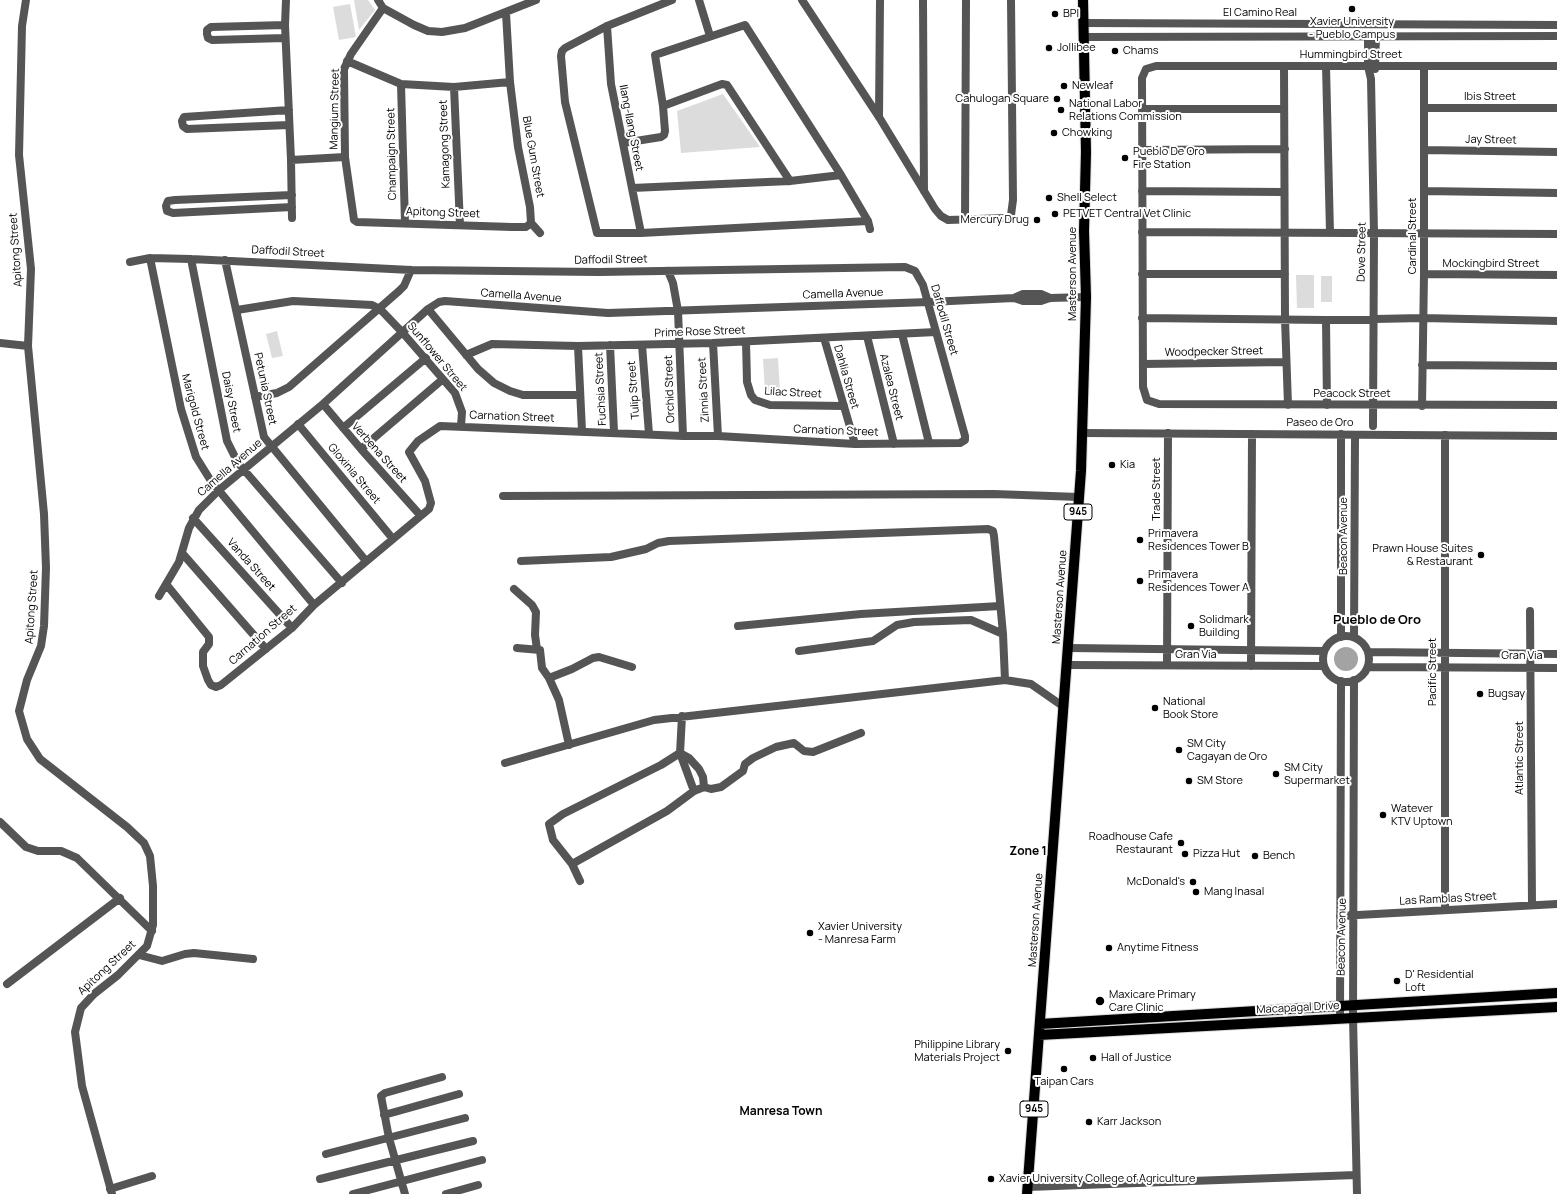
<!DOCTYPE html>
<style>
body{margin:0}
canvas{display:block;background:#fff}
</style>
<canvas width="1557" height="1194"></canvas>
<script>
const ctx = document.querySelector('canvas').getContext('2d');
ctx.lineJoin = 'round';
function fill(path, color) { ctx.fillStyle = color; ctx.fill(path, 'evenodd'); }
const poly = rows => new Path2D(rows.map(r => 'M' + r).join(''));
function stroke(path, color, width, dash) { ctx.strokeStyle = color; ctx.lineWidth = width; ctx.lineCap = dash ? 'butt' : 'round'; ctx.setLineDash(dash || []); ctx.stroke(path); }
function drawText(font, color, halo, rows, align = 'center') {
  ctx.font = font + ' Manrope,sans-serif'; ctx.lineWidth = 4; ctx.setLineDash([]); ctx.textBaseline = 'middle'; ctx.strokeStyle = halo; ctx.fillStyle = color; for (const [text, x, y, turn = 0] of rows) {
    ctx.save(); ctx.translate(x, y); ctx.rotate((+turn || 0) * Math.PI / 180); ctx.textAlign = isNaN(turn) ? turn : align; if (halo) ctx.strokeText(text, 0, 0); ctx.fillText(text, 0, 0); ctx.restore();
  }
}
fill(poly([
 [354,0,368,0,375,10,359,30],
 [350,4,356,37,339,40,333,7],
 [723,94,760,147,681,153,677,111],
 [1296,275,1314,275,1314,308,1297,308],
 [1321,276,1332,276,1332,302,1321,302],
 [277,331,283,356,272,358,266,334],
 [778,358,780,391,765,392,763,359]
]), '#dcdcdc');
fill(poly([
 '1334 659a12 12 0 1 1 24 0a12 12 0 1 1-24 0Z'
]), '#a3a3a3');
const primary = poly([
 [1040,1024,1557,993],
 [1039,1035,1557,1007],
 [1027,1194,1081,471,1086,297,1084,231,1086,152,1083,0]
]);
stroke(primary, '#dbdbdb', 12);
stroke(poly([
 [286,0,285,25,291,160,292,218],
 [378,0,383,8,414,25,428,31,442,32,465,28,536,0],
 [672,0,607,26,565,48,562,51,561,56,565,102,597,233,641,233,868,221],
 [699,0,710,36],
 [802,0,879,117,935,209,941,216,948,220,1006,218,1009,218,1011,215,1013,200,1011,0],
 [923,0,924,191],
 [383,8,351,54,344,69,345,157,354,220,357,222,512,227,526,227,531,223],
 [506,13,510,82,518,147,530,207,531,223,540,233],
 [285,25,211,27,207,30,207,34,208,38,212,40,285,38],
 [607,26,611,84,641,233],
 [1368,36,1368,66,1371,79,1374,233,1373,426],
 [347,61,401,84,454,87,510,82],
 [1284,66,1285,319,1288,405],
 [1326,66,1330,233],
 [1557,66,1156,66,1146,69,1142,78,1143,387,1147,400,1159,404,1557,405],
 [1375,69,1376,36],
 [401,84,405,223],
 [454,87,460,225],
 [663,106,722,84,727,85,790,181],
 [1424,108,1557,108],
 [1142,109,1284,109],
 [289,110,184,117,182,121,183,126,187,129,289,125],
 [879,117,880,0],
 [623,143,661,137,664,135,665,131,663,106,655,55,745,25,841,175,868,221,870,229],
 [1142,150,1285,149],
 [1424,150,1557,152],
 [291,160,345,157],
 [632,188,790,181,841,175],
 [1142,191,1284,192],
 [1424,191,1557,193],
 [292,195,175,200,168,201,166,206,167,211,173,213,292,207],
 [965,220,966,0],
 [1142,232,1557,234],
 [150,258,181,409,196,457,211,481,314,605],
 [191,259,227,441,238,463,342,583],
 [225,260,264,437,366,561],
 [130,262,150,258,191,259,411,270,599,272,905,267,915,271,923,285,965,436,965,440,960,443,855,444,718,436,683,436,440,426,418,441,409,452,425,481,431,503,429,509,314,605,292,628,221,685,216,687,211,685,208,680,203,666,203,652,209,644,209,637,166,584],
 [668,271,673,283,678,311,683,436],
 [1142,274,1285,274],
 [1424,274,1557,275],
 [1014,298,1023,301,1041,301,1050,298,1086,297],
 [428,309,478,369,494,383,510,391,523,395,579,395],
 [237,310,293,301,372,305,380,309,402,332,455,393,462,412,461,426],
 [1142,318,1326,320,1423,318,1557,321],
 [1326,320,1327,405],
 [902,334,929,443],
 [867,336,894,444],
 [824,338,855,444],
 [746,342,747,382,751,395,755,400,770,405,844,406],
 [713,343,718,436],
 [610,345,614,432],
 [642,345,649,434],
 [578,346,582,431],
 [466,355,492,344,578,346,713,343,936,332],
 [1143,364,1286,362],
 [1422,365,1557,366],
 [255,397,277,393,289,387,399,291,404,286,411,270],
 [323,404,361,449,420,515],
 [1422,406,1424,274,1424,66],
 [298,424,393,539],
 [343,428,426,358],
 [1082,433,1557,436],
 [1445,435,1445,909],
 [361,449,443,379],
 [503,496,994,494,1079,497],
 [193,518,292,628],
 [182,553,266,649],
 [521,561,611,557,646,549,658,543,669,541,988,529,993,531,994,536,1003,634,1005,680],
 [514,589,532,605,536,612,535,635,537,649],
 [159,596,179,562,189,528,199,510,219,490,323,404,428,309,439,302,445,301,608,313,929,302,1014,298,1023,294,1041,294,1050,298],
 [1530,611,1532,905],
 [738,626,861,614,1000,606],
 '1323 659a23 23 0 1 1 46 0a23 23 0 1 1-46 0Z',
 [1341,637,1341,434],
 [1354,637,1355,435],
 [517,648,540,650,542,668,549,678,559,700,569,745],
 [1069,648,1324,651],
 [799,651,873,641,897,625,914,622,971,620,1003,634],
 [1368,652,1557,654],
 [1067,665,1324,666],
 [1167,665,1168,433],
 [1251,666,1252,434],
 [1368,667,1557,668],
 [549,678,572,669,593,658,599,657,632,667],
 [1354,680,1353,1017,1357,1194],
 [680,753,694,791],
 [505,763,654,720,1005,680,1031,684,1064,707],
 [704,787,711,789,721,787,743,771,745,764,753,758,776,747,794,743,804,751,813,752,861,733],
 [0,822,26,847,38,851,61,851,77,858,152,931],
 [572,864,667,811,694,791,704,787,703,777,699,769,689,758,680,753],
 [580,881,572,864,553,840,549,824,563,814,661,765,680,753,682,716],
 [1340,916,1557,904],
 [139,955,162,961,185,954,194,953,253,959],
 [7,984,120,898],
 [1340,1018,1341,681],
 [384,1115,459,1094],
 [326,1154,465,1118],
 [320,1179,473,1141],
 [1028,1187,1356,1175],
 [110,1189,152,1176],
 [353,1194,482,1160],
 [405,1194,389,1138,381,1096,385,1093,442,1077],
 [446,1194,478,1185]
]), '#555', 8);
stroke(poly([
 [26,0,22,26,19,155,31,269,28,346,44,514,46,568,44,626,41,646,27,680,19,711,27,739,40,759,127,827,144,843,150,856,153,886,153,925,147,946,118,975,94,994,81,1008,75,1032,82,1086,112,1194],
 [1083,23,1557,25],
 [1083,37,1557,36],
 [0,343,28,346]
]), '#555', 8);
stroke(primary, '#000', 10);
for (const [x, y, r, color] of [
 [1352,9,4,"#000"],
 [1055,14,4,"#000"],
 [1049,48,4,"#000"],
 [1115,51,4,"#000"],
 [1064,86,4,"#000"],
 [1057,99,4,"#000"],
 [1061,110,4,"#000"],
 [1054,133,4,"#000"],
 [1125,158,4,"#000"],
 [1049,198,4,"#000"],
 [1055,214,4,"#000"],
 [1037,220,4,"#000"],
 [1112,465,4,"#000"],
 [1140,540,4,"#000"],
 [1481,555,4,"#000"],
 [1140,581,4,"#000"],
 [1191,626,4,"#000"],
 [1480,694,4,"#000"],
 [1155,708,4,"#000"],
 [1179,750,4,"#000"],
 [1276,774,4,"#000"],
 [1189,781,4,"#000"],
 [1383,815,4,"#000"],
 [1181,843,4,"#000"],
 [1185,854,4,"#000"],
 [1255,856,4,"#000"],
 [1193,882,4,"#000"],
 [1196,892,4,"#000"],
 [810,933,4,"#000"],
 [1109,948,4,"#000"],
 [1397,981,4,"#000"],
 [1100,1001,5,"#000"],
 [1008,1051,4,"#000"],
 [1093,1058,4,"#000"],
 [1064,1069,4,"#000"],
 [1089,1122,4,"#000"],
 [991,1179,4,"#000"]
]) { const dot = new Path2D(); dot.arc(x, y, r, 0, 2 * Math.PI); ctx.fillStyle = color; ctx.fill(dot); stroke(dot, '#fff', 1.5); }
for (const [x, y, w] of [
 [1078,512,28],
 [1034,1109,28]
]) { const box = new Path2D(); box.roundRect(x - w / 2, y - 8, w, 16, 3); ctx.fillStyle = '#fff'; ctx.fill(box); stroke(box, '#000', 1); }
drawText('bold 10px', '#000', null, [
 ["945",1078,512],
 ["945",1034,1109]
]);
drawText('11px', '#000', '#fff', [
 ["El Camino Real",1260,13],
 ["Hummingbird Street",1351,55],
 ["Ibis Street",1490,97],
 ["Mangium Street",335,109,-89],
 ["Ilang-Ilang Street",631,128,79],
 ["Jay Street",1491,140,1],
 ["Kamagong Street",445,144,-92],
 ["Champaign Street",392,154,-91],
 ["Blue Gum Street",533,157,80],
 ["Apitong Street",443,213,2],
 ["Cardinal Street",1413,236,-90],
 ["Apitong Street",16,250,-94],
 ["Daffodil Street",288,252,3],
 ["Dove Street",1362,252,-89],
 ["Daffodil Street",611,260,-1],
 ["Mockingbird Street",1491,264],
 ["Masterson Avenue",1073,274,-90],
 ["Camella Avenue",843,294,-2],
 ["Camella Avenue",521,296,4],
 ["Daffodil Street",944,320,74],
 ["Prime Rose Street",700,332,-2],
 ["Woodpecker Street",1214,352,-1],
 ["Sunflower Street",437,357,50],
 ["Dahlia Street",846,377,74],
 ["Azalea Street",891,387,76],
 ["Petunia Street",265,389,78],
 ["Fuchsia Street",601,389,-93],
 ["Orchid Street",670,389,-92],
 ["Tulip Street",634,390,-94],
 ["Zinnia Street",704,390,-93],
 ["Lilac Street",793,393,3],
 ["Peacock Street",1352,394],
 ["Daisy Street",231,402,79],
 ["Marigold Street",195,412,75],
 ["Carnation Street",512,417,2],
 ["Paseo de Oro",1320,423],
 ["Carnation Street",836,431,2],
 ["Verbena Street",379,453,48],
 ["Camella Avenue",230,468,-41],
 ["Gloxinia Street",354,474,50],
 ["Trade Street",1157,489,-90],
 ["Beacon Avenue",1344,536,-90],
 ["Vanda Street",251,565,48],
 ["Masterson Avenue",1060,597,-86],
 ["Apitong Street",32,607,-86],
 ["Carnation Street",263,635,-41],
 ["Gran Via",1196,655],
 ["Gran Via",1522,656],
 ["Pacific Street",1433,672,-90],
 ["Atlantic Street",1520,758,-90],
 ["Las Ramblas Street",1448,899,-3],
 ["Masterson Avenue",1036,920,-86],
 ["Beacon Avenue",1342,937,-89],
 ["Apitong Street",107,968,-43],
 ["Macapagal Drive",1298,1008,-3]
]);
drawText('11px', '#000', '#fff', [
 ["BPI",1063,14],
 ["Xavier University",1352,22,"center"],
 ["- Pueblo Campus",1352,35,"center"],
 ["Jollibee",1057,48],
 ["Chams",1123,51],
 ["Newleaf",1072,86],
 ["Cahulogan Square",1049,99,"right"],
 ["National Labor",1069,104],
 ["Relations Commission",1069,117],
 ["Chowking",1062,133],
 ["Pueblo De Oro",1133,152],
 ["Fire Station",1133,165],
 ["Shell Select",1057,198],
 ["PETVET Central Vet Clinic",1063,214],
 ["Mercury Drug",1029,220,"right"],
 ["Kia",1120,465],
 ["Primavera",1148,534],
 ["Residences Tower B",1148,547],
 ["Prawn House Suites",1473,549,"right"],
 ["& Restaurant",1473,562,"right"],
 ["Primavera",1148,575],
 ["Residences Tower A",1148,588],
 ["Solidmark",1199,620],
 ["Building",1199,633],
 ["Bugsay",1488,694],
 ["National",1163,702],
 ["Book Store",1163,715],
 ["SM City",1187,744],
 ["Cagayan de Oro",1187,757],
 ["SM City",1284,768],
 ["Supermarket",1284,781],
 ["SM Store",1197,781],
 ["Watever",1391,809],
 ["KTV Uptown",1391,822],
 ["Roadhouse Cafe",1173,837,"right"],
 ["Restaurant",1173,850,"right"],
 ["Pizza Hut",1193,854],
 ["Bench",1263,856],
 ["McDonald's",1185,882,"right"],
 ["Mang Inasal",1204,892],
 ["Xavier University",818,927],
 ["- Manresa Farm",818,940],
 ["Anytime Fitness",1117,948],
 ["D' Residential",1405,975],
 ["Loft",1405,988],
 ["Maxicare Primary",1109,995],
 ["Care Clinic",1109,1008],
 ["Philippine Library",1000,1045,"right"],
 ["Materials Project",1000,1058,"right"],
 ["Hall of Justice",1101,1058],
 ["Taipan Cars",1064,1082,"center"],
 ["Karr Jackson",1097,1122],
 ["Xavier University College of Agriculture",999,1179]
], 'left');
drawText('bold 12px', '#000', '#fff', [
 ["Zone 1",1028,852],
 ["Manresa Town",781,1112]
]);
drawText('bold 13px', '#000', '#fff', [
 ["Pueblo de Oro",1377,620]
]);
</script>
